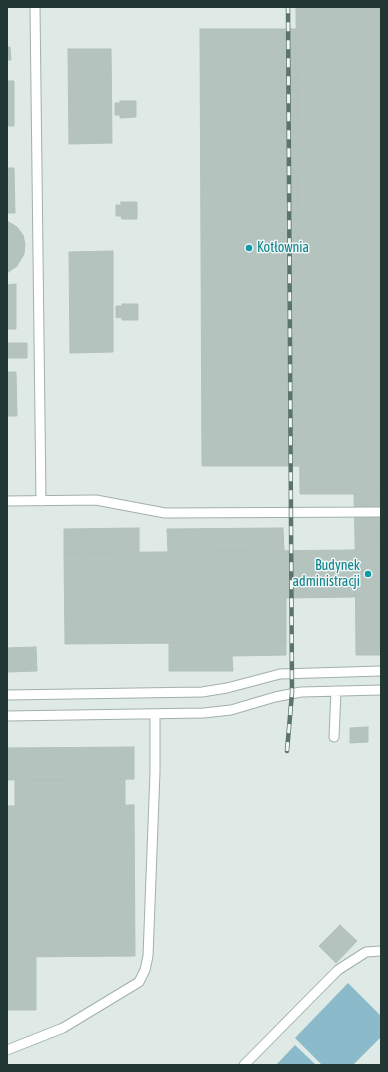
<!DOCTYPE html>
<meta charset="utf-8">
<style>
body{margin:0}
#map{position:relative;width:388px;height:1072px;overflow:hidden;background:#dfe9e5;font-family:"Asap Condensed",sans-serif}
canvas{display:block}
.frame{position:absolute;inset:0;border:8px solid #213733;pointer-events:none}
</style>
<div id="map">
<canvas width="388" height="1072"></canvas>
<div class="frame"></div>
</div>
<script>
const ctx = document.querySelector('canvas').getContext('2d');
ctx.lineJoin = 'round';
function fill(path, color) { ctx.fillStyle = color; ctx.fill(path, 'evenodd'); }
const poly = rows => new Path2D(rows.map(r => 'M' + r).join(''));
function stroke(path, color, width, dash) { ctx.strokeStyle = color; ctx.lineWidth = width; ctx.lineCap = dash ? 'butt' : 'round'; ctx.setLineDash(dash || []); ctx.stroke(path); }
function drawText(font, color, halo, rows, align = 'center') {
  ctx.font = font + ' "Asap Condensed",sans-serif'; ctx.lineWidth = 3; ctx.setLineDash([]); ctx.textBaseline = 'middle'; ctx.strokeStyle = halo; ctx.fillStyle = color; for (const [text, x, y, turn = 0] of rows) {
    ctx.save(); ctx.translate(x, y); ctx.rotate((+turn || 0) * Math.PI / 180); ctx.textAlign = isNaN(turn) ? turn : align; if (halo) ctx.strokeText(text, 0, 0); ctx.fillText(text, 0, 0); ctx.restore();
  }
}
fill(poly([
 [348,983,381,1016,381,1037,353,1065,322,1065,295,1038],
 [295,1045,316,1065,276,1065]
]), '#8bbbca');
const building = poly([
 [296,7,381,7,381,494,300,494,296,7],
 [200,29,296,29,299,466,202,466,200,29],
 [7,47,10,47,11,60,7,60,7,47],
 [68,49,111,49,112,143,69,144,68,49],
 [7,81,14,81,14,126,7,126,7,81],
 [120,101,136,101,136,117,120,118,120,115,115,115,115,103,120,103,120,101],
 [7,168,14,168,15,213,7,213,7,168],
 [121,202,137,202,137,219,122,219,121,216,116,216,116,205,121,205,121,202],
 [7,221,17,227,23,235,25,244,24,254,17,266,7,273,7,221],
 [113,251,113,352,70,353,69,252,113,251],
 [16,284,16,329,7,329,7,285,16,284],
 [122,304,138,304,138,320,122,320,122,317,116,318,116,306,122,306,122,304],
 [7,343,27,343,27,358,7,358,7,343],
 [7,372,16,372,17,416,7,416,7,372],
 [354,494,381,494,381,536,355,536,354,494],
 [139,528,139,552,64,553,64,529,139,528],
 [283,528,284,551,168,552,167,529,283,528],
 [355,536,381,536,381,655,356,655,355,536],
 [355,550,355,597,286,598,286,642,65,644,64,553,355,550],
 [286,642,286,655,232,656,233,671,216,671,216,643,286,642],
 [169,643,216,643,216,671,169,671,169,643],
 [36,647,37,671,7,672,7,648,36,647],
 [368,727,368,742,350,743,350,728,368,727],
 [134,747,134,779,7,780,7,748,134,747],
 [125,779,125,805,15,806,15,780,125,779],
 [134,805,135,956,7,957,7,806,134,805],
 [340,925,357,941,336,963,319,946,340,925],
 [7,957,36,957,36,1010,7,1010,7,957]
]);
fill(building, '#b4c3be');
stroke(building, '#b2c1bc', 1);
const service = poly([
 [35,7,41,501],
 [7,501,96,500,165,513,381,512],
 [7,695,202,692,227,688,280,674,381,671],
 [7,716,204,713,231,710,275,697,301,692,381,690],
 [334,737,336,691],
 [7,1050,63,1028,139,982,145,970,148,956,155,772,155,714],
 [244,1065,338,970,366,952,381,951]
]);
stroke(service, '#a2b0ac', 11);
stroke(service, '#fff', 9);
const rail = poly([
 [287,751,292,693,288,7]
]);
stroke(rail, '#5b736e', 4.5);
stroke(rail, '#eff6f3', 3, [9]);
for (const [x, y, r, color] of [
 [249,248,4,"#0f9aa8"],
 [368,574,4,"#0f9aa8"]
]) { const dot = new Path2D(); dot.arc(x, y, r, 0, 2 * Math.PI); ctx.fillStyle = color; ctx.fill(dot); stroke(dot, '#eff6f3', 1.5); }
drawText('14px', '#0d838f', '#eff6f3', [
 ["Kotłownia",257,248],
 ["Budynek",360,566,"right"],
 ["administracji",360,582,"right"]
], 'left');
</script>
